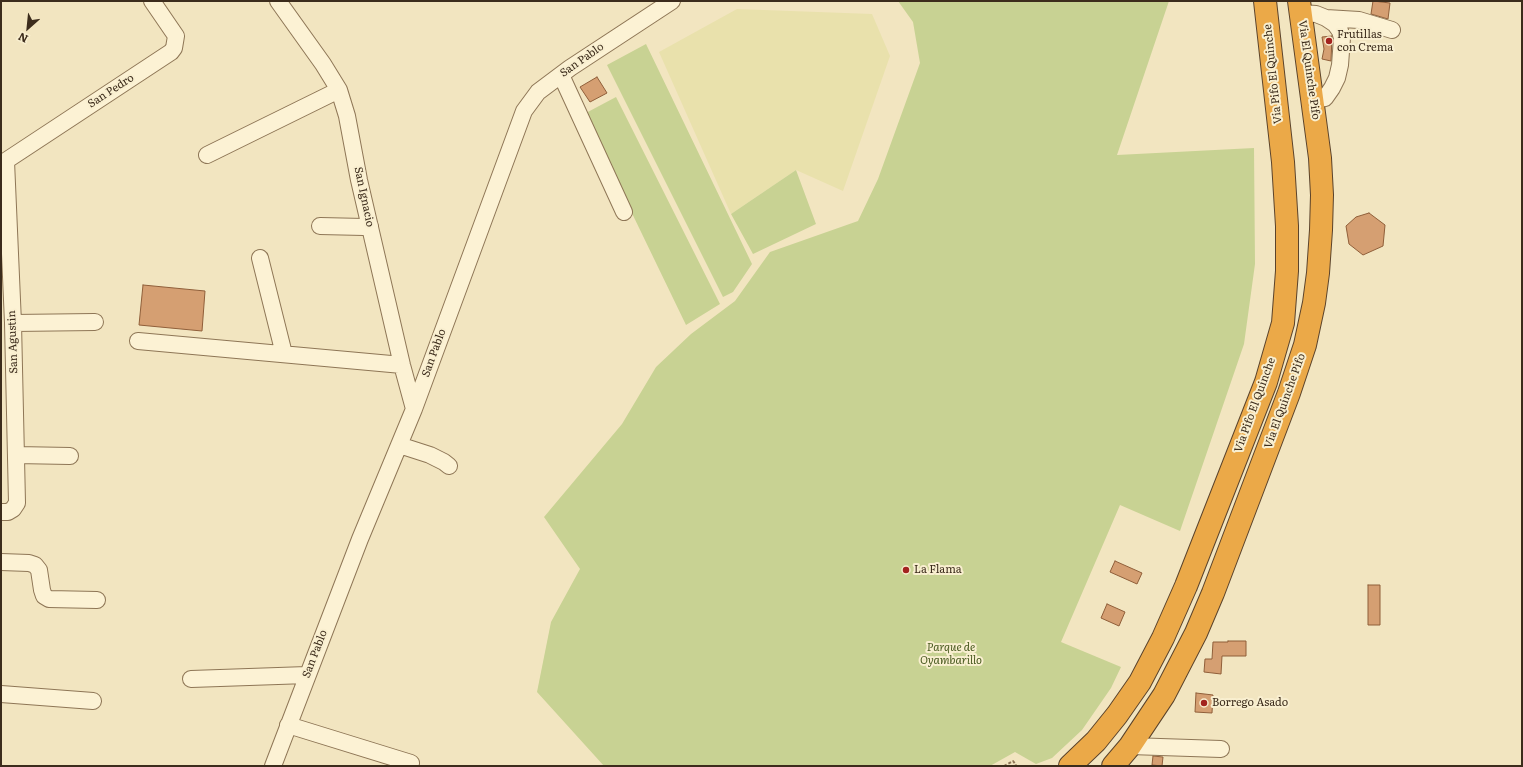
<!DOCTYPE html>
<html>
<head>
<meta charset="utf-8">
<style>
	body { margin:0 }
	#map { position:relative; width:1523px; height:767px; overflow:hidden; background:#f2e5c0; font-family:Literata,serif }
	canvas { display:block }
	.frame { position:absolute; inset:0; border:2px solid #3c2c1c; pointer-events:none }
	.north { position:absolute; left:8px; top:8px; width:40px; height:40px; -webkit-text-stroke:3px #f9efd0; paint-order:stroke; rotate:207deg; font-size:11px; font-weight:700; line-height:16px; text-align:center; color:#3c2c1c }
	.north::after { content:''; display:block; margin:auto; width:14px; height:18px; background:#3c2c1c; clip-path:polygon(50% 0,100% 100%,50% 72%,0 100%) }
</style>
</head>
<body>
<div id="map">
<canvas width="1523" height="767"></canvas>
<div class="frame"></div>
<div class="north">N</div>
</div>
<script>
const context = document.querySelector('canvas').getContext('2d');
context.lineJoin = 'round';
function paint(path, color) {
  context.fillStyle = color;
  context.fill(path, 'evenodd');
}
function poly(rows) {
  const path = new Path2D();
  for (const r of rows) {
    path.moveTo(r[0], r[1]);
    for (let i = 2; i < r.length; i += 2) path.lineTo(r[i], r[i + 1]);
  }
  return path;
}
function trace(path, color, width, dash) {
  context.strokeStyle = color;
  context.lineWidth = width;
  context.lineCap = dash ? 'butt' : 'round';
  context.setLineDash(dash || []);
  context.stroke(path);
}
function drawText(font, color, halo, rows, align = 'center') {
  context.font = font + ' Literata,serif';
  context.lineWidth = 4;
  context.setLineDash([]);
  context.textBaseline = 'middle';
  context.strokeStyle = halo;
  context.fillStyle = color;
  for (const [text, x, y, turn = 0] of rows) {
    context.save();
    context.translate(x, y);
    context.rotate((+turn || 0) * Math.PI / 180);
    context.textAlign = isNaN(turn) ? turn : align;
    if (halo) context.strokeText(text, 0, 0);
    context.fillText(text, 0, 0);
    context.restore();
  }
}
paint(poly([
	[737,9,872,14,890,56,843,191,796,170,731,214,659,52]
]), '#e9e1ac');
paint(poly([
	[898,1,1169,1,1117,155,1254,148,1255,264,1244,344,1180,531,1120,505,1061,642,1121,667,1111,688,1082,730,1052,758,1036,764,1015,752,990,766,604,766,537,692,551,622,580,569,544,517,622,424,656,367,691,334,735,301,770,252,858,221,878,179,920,63,913,22],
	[646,44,752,264,733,292,723,297,607,65],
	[616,97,720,304,686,325,584,114],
	[796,170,816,224,753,254,731,214]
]), '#c8d293');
const building = poly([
	[1373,1,1390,3,1388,19,1371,14,1373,1],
	[1332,36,1331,61,1322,59,1324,49,1322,37,1332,36],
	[597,77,607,93,590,102,580,87,597,77],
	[1369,213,1385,225,1383,246,1363,255,1349,244,1346,226,1356,217,1369,213],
	[143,285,205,291,202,331,139,325,143,285],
	[1115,561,1142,573,1137,584,1110,572,1115,561],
	[1368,585,1380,585,1380,625,1368,625,1368,585],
	[1107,604,1125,612,1119,626,1101,618,1107,604],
	[1228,641,1246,641,1246,656,1222,656,1221,674,1204,672,1205,659,1212,659,1213,642,1228,642,1228,641],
	[1196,693,1213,695,1212,713,1195,712,1196,693],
	[1153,756,1163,757,1162,766,1152,765,1153,756]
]);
paint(building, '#d59f72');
trace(building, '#8f5e39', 1);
const minor = poly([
	[278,1,323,64,339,90,347,116,359,180,402,365,414,409],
	[1301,13,1316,14,1326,18,1335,24,1340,31,1342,38,1340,65,1337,78,1332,88,1325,98,1312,100],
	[1326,18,1359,20,1392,30],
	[561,75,624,212],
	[207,155,339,90],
	[1,164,171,52,174,48,176,36,152,1],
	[320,226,364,227,370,226],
	[260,258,284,354],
	[13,323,95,322],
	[138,341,402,365],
	[399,445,430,455,444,462,449,466],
	[16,455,70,456],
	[1,512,8,512,13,509,17,503,13,323,6,161],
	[1,562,29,563,35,565,39,570,42,590,44,596,49,599,97,600],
	[191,679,307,675],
	[1,694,93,701],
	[288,725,411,763],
	[1130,746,1221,749],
	[273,766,360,539,414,409,524,111,538,92,570,68,672,1]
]);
const highway = poly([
	[1070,766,1096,741,1117,715,1140,682,1163,638,1186,586,1266,382,1283,323,1287,271,1287,226,1283,162,1265,1],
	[1113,766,1130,746,1164,695,1196,633,1213,593,1289,393,1305,345,1314,303,1318,273,1321,230,1322,195,1320,158,1299,1]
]);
trace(minor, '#8e7656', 18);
trace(highway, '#5b432b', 24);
trace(poly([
	[1004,766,1013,761,1016,765,1015,766]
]), '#8e7656', 2, [3, 2]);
trace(minor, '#fcf2d4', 16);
trace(highway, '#eba948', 22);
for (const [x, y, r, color] of [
	[1329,41,4,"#a3231f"],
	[906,570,4,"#a3231f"],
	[1204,703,4,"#a3231f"]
]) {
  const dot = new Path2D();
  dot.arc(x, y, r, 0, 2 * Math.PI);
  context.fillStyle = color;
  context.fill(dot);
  trace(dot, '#f9efd0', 1.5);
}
drawText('11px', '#3c2c1c', '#f9efd0', [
	["Frutillas",1337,35],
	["con Crema",1337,48],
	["La Flama",914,570],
	["Borrego Asado",1212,703]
], 'left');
drawText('11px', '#3c2c1c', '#f9efd0', [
	["San Pablo",582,60,-35],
	["Via El Quinche Pifo",1309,70,82],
	["Via Pifo El Quinche",1273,74,-96],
	["San Pedro",111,91,-33],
	["San Ignacio",364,197,78],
	["San Agustin",13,342,-92],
	["San Pablo",434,353,-70],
	["Via El Quinche Pifo",1285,401,-70],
	["Via Pifo El Quinche",1255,405,-70],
	["San Pablo",315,654,-69]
]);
drawText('italic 11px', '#495a20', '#f9efd0', [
	["Parque de",951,648],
	["Oyambarillo",951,661]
]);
</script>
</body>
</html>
